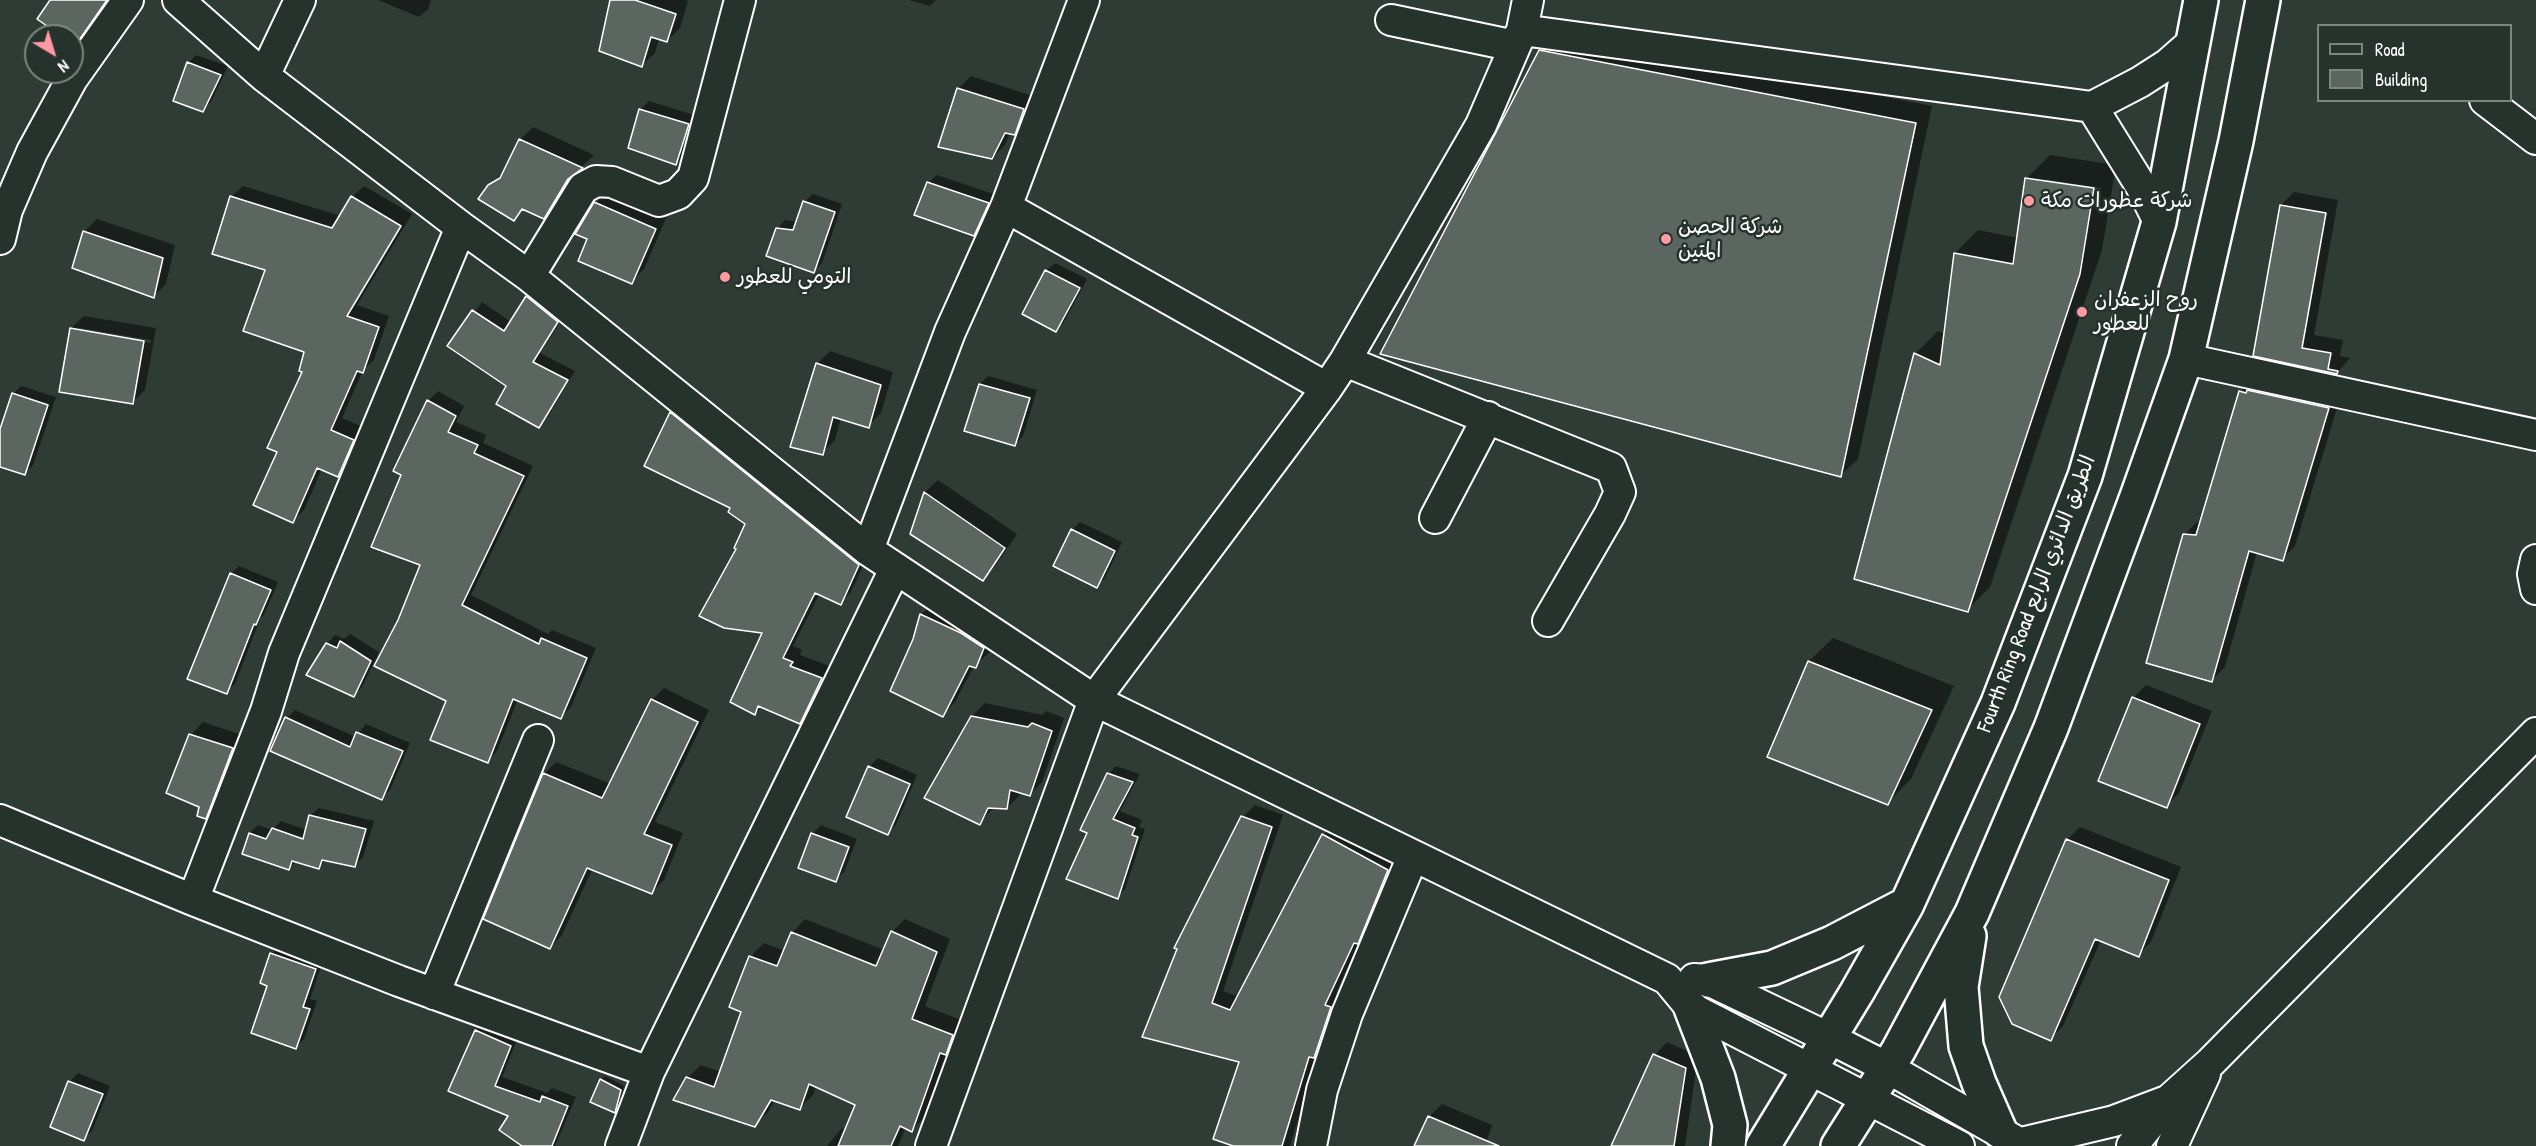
<!DOCTYPE html>
<html>
<head>
<meta charset="utf-8">
<style>
	body { margin:0 }
	#map { position:relative; width:2536px; height:1146px; overflow:hidden; background:#2f3b35; font-family:"Patrick Hand",sans-serif }
	canvas { display:block }
	.legend { position:absolute; left:2317px; top:24px; width:195px; height:78px; box-sizing:border-box; background:#26332d; border:2px solid #7d8581; margin:0; padding:8px 10px; list-style:none; font-size:18px; color:#fff }
	.legend li { display:flex; align-items:center; gap:12px; height:30px }
	.legend b { width:30px; border:2px solid #7d8581 }
	.north { position:absolute; left:24px; top:24px; width:60px; height:60px; box-sizing:border-box; background:#26332d; border:2px solid #7d8581; border-radius:50%; rotate:142deg; font-size:16px; font-weight:700; line-height:24px; text-align:center; color:#fff }
	.north::after { content:''; display:block; margin:auto; width:21px; height:27px; background:#ff9aa2; clip-path:polygon(50% 0,100% 100%,50% 72%,0 100%) }
</style>
</head>
<body>
<div id="map">
<canvas width="2536" height="1146"></canvas>
<ul class="legend">
<li><b style="height:8px;background:#26332d"></b>Road</li>
<li><b style="height:16px;background:#5b6661"></b>Building</li>
</ul>
<div class="north">N</div>
</div>
<script>
const context = document.querySelector('canvas').getContext('2d');
context.lineJoin = 'round';
function paint(path, color) {
  context.fillStyle = color;
  context.fill(path, 'evenodd');
}
function poly(rows) {
  const path = new Path2D();
  for (const r of rows) {
    path.moveTo(r[0], r[1]);
    for (let i = 2; i < r.length; i += 2) path.lineTo(r[i], r[i + 1]);
  }
  return path;
}
function trace(path, color, width, dash) {
  context.strokeStyle = color;
  context.lineWidth = width;
  context.lineCap = dash ? 'butt' : 'round';
  context.setLineDash(dash || []);
  context.stroke(path);
}
function drawText(font, color, halo, rows, align = 'center') {
  context.font = font + ' "Patrick Hand","Playpen Sans Arabic",sans-serif';
  context.lineWidth = 5;
  context.setLineDash([]);
  context.textBaseline = 'middle';
  context.strokeStyle = halo;
  context.fillStyle = color;
  for (const [text, x, y, turn = 0] of rows) {
    context.save();
    context.translate(x, y);
    context.rotate((+turn || 0) * Math.PI / 180);
    context.textAlign = isNaN(turn) ? turn : align;
    if (halo) context.strokeText(text, 0, 0);
    context.fillText(text, 0, 0);
    context.restore();
  }
}
paint(poly([
	[52,0,109,0,74,44,72,42,72,36,64,36],
	[378,0,431,0,428,9,419,17],
	[612,0,685,0,688,1,680,28,667,41,659,38,655,53,642,65],
	[909,0,936,0,930,6],
	[1558,34,1932,106,1858,459,1841,475,1541,51],
	[196,55,228,66,211,102,203,110,188,63],
	[971,76,1036,97,1027,121,1014,134,1010,133,1005,145,992,158,958,89],
	[649,101,697,116,684,155,676,163,640,110],
	[533,127,594,155,577,171,556,205,543,217,524,209,513,219,489,186,503,173,520,140],
	[2050,155,2116,165,2102,250,1990,587,1967,610,1915,354,1938,331,1945,334,1955,253,1978,230,2018,238,2027,178],
	[2044,179,2101,188,2101,191,2044,182],
	[937,175,996,195,982,226,974,235,928,183],
	[243,186,341,216,352,197,364,186,412,214,357,305,389,316,374,360,363,370,342,418,365,428,350,464,338,475,322,469,304,510,292,521,279,451,304,371,305,352,231,197],
	[608,191,667,216,644,269,632,282,589,238,596,203],
	[2294,192,2338,200,2314,335,2343,340,2340,356,2350,358,2337,373,2255,355,2281,205],
	[813,194,842,204,822,263,814,271,777,229,785,220,797,222,804,202],
	[97,219,175,245,166,284,154,296,84,232],
	[1055,263,1087,279,1064,322,1056,330,1046,271],
	[535,288,566,313,540,353,575,371,547,418,539,426,508,386,449,346,482,302,511,322,527,297],
	[84,316,156,328,145,390,132,403,71,328],
	[79,328,151,340,151,343,79,331],
	[830,351,893,372,881,413,868,426,841,418,835,440,822,453,817,364],
	[988,376,1037,390,1023,436,1015,445,980,384],
	[2253,379,2341,395,2295,546,2282,559,2257,552,2225,667,2212,680,2184,535,2197,522,2201,522,2240,392],
	[21,386,56,397,33,465,25,473,0,466,0,434,13,394],
	[438,391,464,406,456,422,486,435,483,443,533,466,471,595,548,634,552,630,596,648,571,707,561,717,518,699,497,751,487,761,399,621,422,564,403,474,428,401],
	[682,402,869,553,851,592,840,603,820,593,793,646,802,650,800,655,832,667,811,711,800,722,762,706,755,713,764,632,738,549,747,524,732,507,671,413],
	[938,480,1017,534,995,566,982,579,912,533,925,492],
	[1080,522,1122,542,1105,578,1096,586,1072,530],
	[239,566,278,582,264,615,260,619,235,684,226,692,231,574],
	[934,602,996,635,989,653,974,666,955,702,943,715,892,691,921,615],
	[350,634,379,652,362,687,354,696,327,644,335,635,344,639],
	[1833,638,1954,686,1911,779,1887,803,1769,756,1809,661],
	[2146,685,2212,711,2179,793,2166,806,2133,698],
	[664,688,709,710,655,822,683,833,664,880,652,892,593,868,562,935,550,948,544,774,556,762,611,784,652,700],
	[985,703,1042,715,1046,711,1064,718,1042,782,1029,795,1020,791,1020,795,1007,808,994,807,980,823,972,716],
	[295,710,356,737,366,724,410,743,390,790,381,798,287,718],
	[203,722,245,736,218,805,205,818,201,806,191,735],
	[878,758,917,775,896,825,887,833,848,816,870,766],
	[1116,766,1140,774,1120,811,1142,820,1139,827,1145,829,1125,889,1117,897,1089,833,1108,774],
	[1255,805,1283,815,1223,991,1239,997,1323,835,1335,823,1400,858,1369,930,1361,938,1336,993,1342,995,1326,1044,1318,1052,1290,1146,1238,1146,1241,1061,1144,1036,1243,817],
	[319,808,374,821,363,857,355,865,327,859,319,867,296,861,289,869,250,833,258,825,272,830,281,821,307,830,310,816],
	[821,825,857,839,844,872,836,880,812,834],
	[2080,827,2181,867,2151,942,2138,955,2101,940,2063,1026,2051,1039,2067,840],
	[805,919,884,950,892,932,905,919,950,939,925,1006,966,1022,959,1040,950,1049,926,1116,912,1130,906,1127,898,1146,827,1146,842,1128,846,1130,857,1105,816,1086,813,1095,799,1109,775,1100,768,1112,754,1126,687,1078,701,1065,721,1072,743,1011,731,1006,751,956,764,943,785,951,792,933],
	[280,946,323,960,310,999,317,1001,304,1039,296,1047,269,985,271,954],
	[485,1022,518,1037,502,1077,547,1093,552,1088,576,1097,555,1146,523,1146,511,1116,450,1090,476,1031],
	[1667,1042,1698,1056,1685,1146,1613,1146,1655,1055],
	[78,1073,110,1086,92,1131,83,1139,69,1082],
	[605,1076,624,1086,618,1108,615,1112,601,1080],
	[1442,1104,1492,1125,1485,1146,1416,1146,1429,1117]
]), '#0007');
const building = poly([
	[50,0,107,0,75,46,72,44,72,36,61,36,37,19,50,0],
	[610,0,635,0,676,14,667,42,651,37,642,67,599,51,610,0],
	[1539,50,1916,123,1841,477,1380,354,1539,50],
	[187,62,221,75,203,112,173,101,187,62],
	[957,88,1024,109,1015,135,1005,133,992,159,938,147,957,88],
	[639,109,689,124,676,165,628,148,639,109],
	[519,139,583,168,568,179,544,219,522,209,514,221,478,199,488,185,500,178,519,139],
	[2025,178,2094,188,2080,274,1968,612,1854,579,1914,353,1940,365,1954,253,2013,264,2025,178],
	[927,182,989,203,974,236,914,215,927,182],
	[230,196,332,228,351,196,401,226,347,316,379,327,363,373,357,371,331,430,354,440,338,477,317,468,293,523,253,505,277,452,267,448,302,372,299,371,304,352,243,331,265,270,212,254,230,196],
	[803,201,835,212,814,273,766,256,776,228,793,230,803,201],
	[594,202,656,229,632,284,578,261,587,239,575,234,594,202],
	[2280,205,2326,213,2302,348,2331,353,2328,369,2338,371,2337,374,2253,356,2280,205],
	[83,231,163,258,154,298,72,268,83,231],
	[1045,270,1080,288,1056,332,1022,314,1045,270],
	[526,296,558,322,533,362,568,380,539,428,496,404,506,386,447,346,472,310,504,331,526,296],
	[70,328,144,341,133,404,59,392,70,328],
	[816,363,881,385,869,428,833,417,823,455,790,447,816,363],
	[979,384,1030,398,1015,446,964,431,979,384],
	[2247,390,2329,408,2283,561,2249,551,2212,682,2146,663,2183,534,2196,535,2239,391,2246,393,2247,390],
	[12,393,48,405,25,475,0,467,0,429,12,393],
	[427,400,456,416,448,432,478,445,474,453,524,476,462,605,539,644,541,638,587,658,561,719,513,699,488,763,430,740,446,701,374,666,398,620,420,565,371,547,401,475,393,471,427,400],
	[670,412,859,565,841,605,815,593,783,658,793,662,790,666,822,678,800,724,758,706,755,715,730,702,762,633,724,628,699,616,736,549,734,548,745,524,728,512,730,508,644,466,670,412],
	[924,492,1005,548,983,581,910,534,924,492],
	[1071,529,1115,551,1097,588,1053,566,1071,529],
	[230,573,271,590,256,625,254,624,227,694,187,679,230,573],
	[920,614,961,633,984,648,976,668,969,666,943,717,890,691,913,639,920,614],
	[340,641,371,661,354,697,306,675,326,643,337,648,340,641],
	[1808,661,1932,710,1888,805,1767,757,1808,661],
	[2132,697,2200,724,2167,808,2098,781,2132,697],
	[651,699,698,722,644,834,672,845,652,894,587,868,550,949,483,919,543,773,602,798,651,699],
	[971,716,1028,727,1032,723,1052,731,1030,796,1010,790,1007,809,988,808,980,825,924,798,971,716],
	[285,717,350,747,356,732,403,751,382,800,270,751,285,717],
	[189,734,233,748,206,819,197,816,199,807,166,793,189,734],
	[868,766,910,784,888,835,846,817,868,766],
	[1107,773,1133,782,1113,819,1135,828,1132,835,1138,837,1118,899,1066,879,1087,833,1080,830,1107,773],
	[309,815,366,829,355,867,322,860,319,869,292,861,289,870,242,854,249,833,266,839,272,828,303,839,309,815],
	[1241,816,1272,827,1212,1003,1230,1010,1322,834,1388,870,1358,944,1354,943,1325,1005,1331,1007,1314,1058,1309,1057,1282,1146,1233,1146,1213,1139,1239,1062,1142,1037,1177,949,1174,948,1241,816],
	[811,833,849,847,836,882,798,868,811,833],
	[2066,839,2169,880,2139,957,2095,939,2051,1041,2012,1024,1999,997,2066,839],
	[891,931,937,952,912,1019,953,1035,946,1055,940,1053,912,1132,900,1126,891,1146,838,1146,855,1105,809,1084,800,1110,771,1100,755,1127,673,1100,686,1077,714,1087,741,1012,729,1007,749,956,777,966,791,932,876,966,891,931],
	[270,953,316,969,303,1007,310,1009,296,1049,251,1033,267,986,260,983,270,953],
	[475,1030,511,1046,495,1086,540,1102,542,1096,568,1106,552,1146,522,1146,499,1130,508,1116,448,1091,475,1030],
	[1653,1054,1686,1068,1674,1146,1611,1146,1653,1054],
	[600,1079,621,1090,615,1113,590,1102,600,1079],
	[68,1081,103,1094,84,1141,50,1127,68,1081],
	[1428,1116,1499,1146,1414,1146,1428,1116]
]);
paint(building, '#5b6661');
trace(building, '#fff', 1.5);
const minor = poly([
	[178,0,264,76,461,227,529,276,868,550,1094,700,1667,979,1691,1008,1959,1146],
	[1391,20,1515,46],
	[1522,30,2092,107,2140,82,2168,64,2193,42],
	[264,76,300,0],
	[2485,100,2536,139],
	[2092,107,2141,186,2159,222],
	[1006,207,1327,388],
	[0,239,7,210,32,152,72,79,128,0],
	[529,276,583,188,596,181,612,182,659,201,678,194,693,178,740,0],
	[2186,359,2536,435],
	[1345,361,1611,468,1620,492,1610,514,1548,621],
	[1435,518,1488,417],
	[868,550,950,332,1006,207,1084,0],
	[2536,560,2533,574,2536,589],
	[0,820,193,900,399,981,649,1072,895,569],
	[193,900,266,711,284,653,461,227],
	[1694,979,1708,980,1829,1038,1888,1068,2024,1146],
	[434,994,538,740],
	[2021,1143,2114,1121,2167,1101],
	[621,1146,649,1072],
	[931,1146,1094,700,1327,388,1345,361,1481,125,1522,30,1528,0],
	[1311,1146,1322,1090,1347,1014,1413,856],
	[2132,1146,2169,1100,2210,1063,2536,733],
	[2172,1146,2205,1074]
]);
const major = poly([
	[1969,936,1961,987,1966,1046,1979,1083,2000,1131],
	[1708,980,1772,968,1832,943,1907,904],
	[1691,1008,1718,1078,1730,1125,1728,1146],
	[1763,1146,1857,992,1907,904,1998,703,2085,476,2159,222,2201,0],
	[1838,1146,1898,1051,1972,913,2051,728,2138,494,2186,359,2236,141,2263,0]
]);
trace(minor, '#fff', 34);
trace(major, '#fff', 38);
trace(minor, '#26332d', 30);
trace(major, '#26332d', 33);
for (const [x, y, r, color] of [
	[2029,201,6,"#ff9aa2"],
	[1666,239,6,"#ff9aa2"],
	[725,277,6,"#ff9aa2"],
	[2082,312,6,"#ff9aa2"]
]) {
  const dot = new Path2D();
  dot.arc(x, y, r, 0, 2 * Math.PI);
  context.fillStyle = color;
  context.fill(dot);
  trace(dot, '#26332d', 2);
}
drawText('21px', '#fff', '#26332d', [
	["شركة عطورات مكة",2041,201],
	["شركة الحصن",1678,227],
	["المتين",1678,251],
	["التومي للعطور",737,277],
	["روح الزعفران",2094,300],
	["للعطور",2094,324]
], 'left');
drawText('21px', '#fff', '#26332d', [
	["Fourth Ring Road الطريق الدائري الرابع",2037,594,-69]
]);
</script>
</body>
</html>
